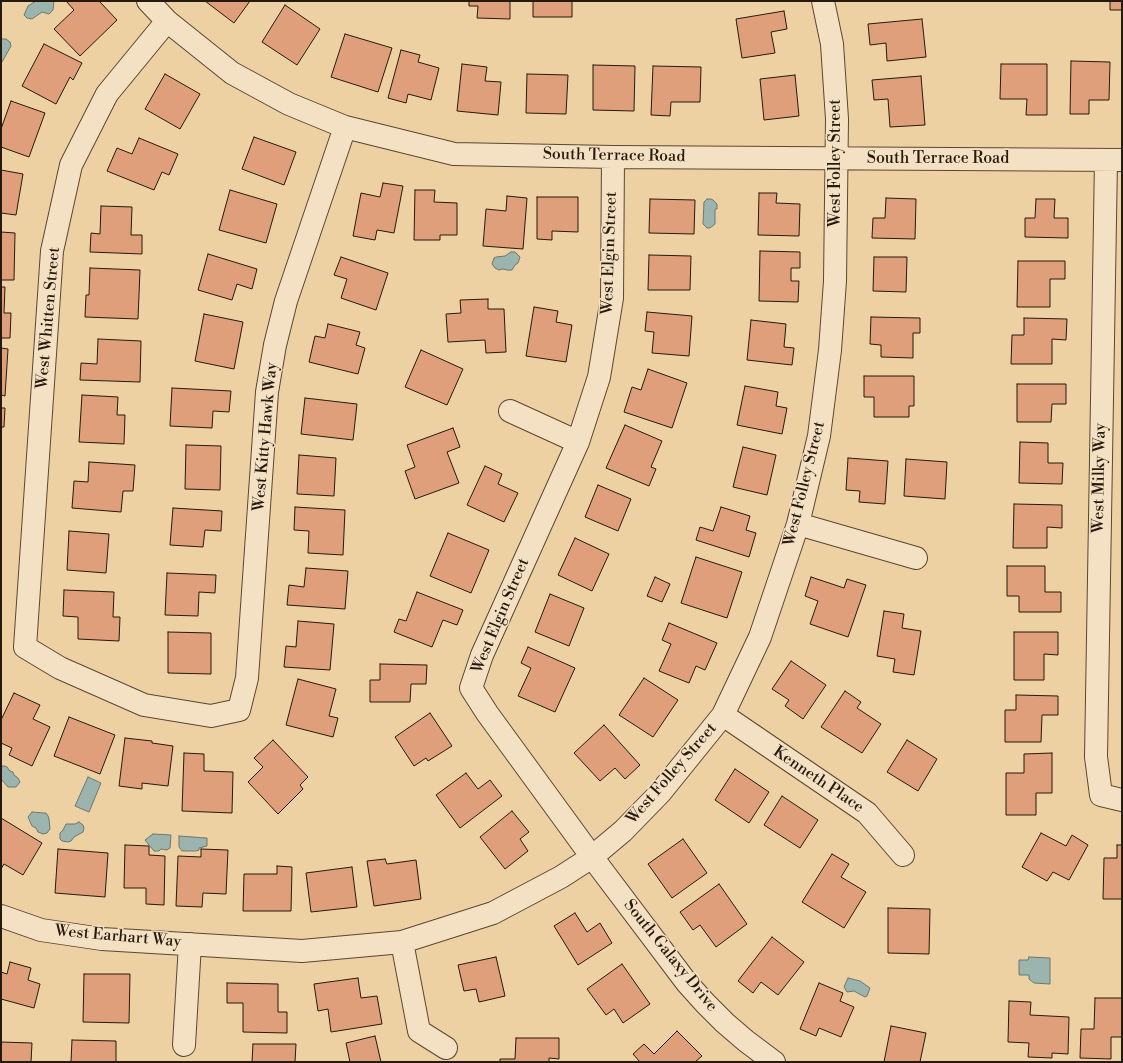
<!DOCTYPE html>
<html>
<head>
<meta charset="utf-8">
<style>
	body { margin:0 }
	#map { position:relative; width:1123px; height:1063px; overflow:hidden; background:#eed1a2; font-family:"Libre Bodoni",serif }
	canvas { display:block }
	.frame { position:absolute; inset:0; border:2px solid #26190d; pointer-events:none }
</style>
</head>
<body>
<div id="map">
<canvas width="1123" height="1063"></canvas>
<div class="frame"></div>
</div>
<script>
const context = document.querySelector('canvas').getContext('2d');
context.lineJoin = 'round';
function paint(path, color) {
  context.fillStyle = color;
  context.fill(path, 'evenodd');
}
function poly(rows) {
  const path = new Path2D();
  for (const r of rows) {
    path.moveTo(r[0], r[1]);
    for (let i = 2; i < r.length; i += 2) path.lineTo(r[i], r[i + 1]);
  }
  return path;
}
function trace(path, color, width, dash) {
  context.strokeStyle = color;
  context.lineWidth = width;
  context.lineCap = dash ? 'butt' : 'round';
  context.setLineDash(dash || []);
  context.stroke(path);
}
function drawText(font, color, halo, rows, align = 'center') {
  context.font = font + ' "Libre Bodoni",serif';
  context.lineWidth = 3;
  context.setLineDash([]);
  context.textBaseline = 'middle';
  context.strokeStyle = halo;
  context.fillStyle = color;
  for (const [text, x, y, turn = 0] of rows) {
    context.save();
    context.translate(x, y);
    context.rotate((+turn || 0) * Math.PI / 180);
    context.textAlign = isNaN(turn) ? turn : align;
    if (halo) context.strokeText(text, 0, 0);
    context.fillText(text, 0, 0);
    context.restore();
  }
}
const water = poly([
	[36,1,54,1,53,10,49,14,42,12,32,19,27,18,24,15,28,6,36,1],
	[1,39,6,39,10,42,11,46,2,62,1,62,1,39],
	[707,199,711,199,713,200,717,204,717,209,715,209,715,224,710,228,707,228,703,224,704,202,707,199],
	[511,252,515,252,520,257,518,263,515,265,512,270,507,270,503,269,499,270,495,268,492,264,494,258,496,257,505,256,511,252],
	[1,766,5,766,7,767,10,771,13,772,14,775,18,778,20,782,16,787,8,787,1,779,1,766],
	[88,777,101,783,89,812,75,806,88,777],
	[32,812,44,813,46,813,48,816,49,819,50,829,47,833,43,834,38,832,36,828,32,826,28,817,32,812],
	[79,822,83,825,84,828,83,832,74,837,71,841,68,842,62,841,60,839,60,833,63,830,66,824,75,824,79,822],
	[153,834,171,835,170,848,167,850,161,849,159,851,154,851,145,840,153,834],
	[179,836,206,838,207,838,207,846,199,848,199,850,196,851,182,851,179,847,179,836],
	[1029,957,1050,958,1050,984,1034,983,1029,979,1029,975,1019,975,1019,960,1028,960,1029,957],
	[848,978,860,981,870,988,867,996,865,997,854,991,847,992,844,987,848,978]
]);
paint(water, '#9bb5ae');
trace(water, '#6c776e', 1);
const building = poly([
	[66,1,99,1,117,20,80,56,54,29,74,10,66,1],
	[205,1,250,1,234,23,205,1],
	[469,1,510,1,510,19,477,18,478,6,469,6,469,1],
	[533,1,572,1,572,17,533,17,533,1],
	[1110,1,1122,1,1122,10,1110,10,1110,1],
	[285,5,320,29,297,65,262,42,285,5],
	[784,11,787,29,771,32,775,53,742,58,736,19,784,11],
	[922,19,926,57,887,61,886,43,870,45,868,24,922,19],
	[345,34,392,48,378,92,331,77,345,34],
	[44,44,82,63,73,80,70,77,56,104,22,86,44,44],
	[401,50,420,55,418,62,439,68,431,100,408,94,406,103,388,98,401,50],
	[1071,61,1110,62,1109,100,1089,100,1089,114,1070,114,1071,61],
	[462,64,487,67,485,81,501,82,498,115,457,111,462,64],
	[1001,64,1047,64,1047,115,1026,115,1027,99,1000,99,1001,64],
	[593,65,635,66,634,111,593,110,593,65],
	[653,66,701,67,700,102,671,102,670,116,651,115,653,66],
	[165,74,200,94,180,129,145,109,165,74],
	[527,74,568,75,566,114,526,113,527,74],
	[795,75,799,116,764,120,760,79,795,75],
	[921,76,925,125,890,127,888,99,874,100,872,80,921,76],
	[11,101,45,113,29,157,1,147,1,129,11,101],
	[254,137,296,152,284,185,242,169,254,137],
	[139,138,178,154,169,175,162,172,154,190,107,171,117,148,132,154,139,138],
	[1,170,23,174,16,215,1,213,1,170],
	[383,183,403,186,394,233,377,230,375,240,353,236,361,193,380,197,383,183],
	[230,190,277,204,266,243,219,230,230,190],
	[415,190,435,190,434,202,457,203,457,235,440,235,440,240,414,240,415,190],
	[759,193,777,193,776,203,800,204,799,236,758,235,759,193],
	[507,196,527,198,523,249,483,246,486,209,506,211,507,196],
	[537,197,578,197,578,232,552,231,552,240,537,239,537,197],
	[886,198,916,199,915,239,872,238,873,218,885,218,886,198],
	[650,199,695,200,694,234,649,233,650,199],
	[1036,199,1055,199,1054,218,1068,218,1068,238,1025,237,1025,218,1035,218,1036,199],
	[101,206,132,207,131,235,142,235,142,254,90,252,91,233,100,234,101,206],
	[1,232,15,233,14,280,1,280,1,232],
	[760,251,800,252,800,268,791,268,791,281,799,281,798,302,759,301,760,251],
	[208,254,257,269,252,289,237,284,232,300,198,290,208,254],
	[649,255,691,256,690,290,648,290,649,255],
	[341,257,388,273,376,310,341,298,347,279,334,275,341,257],
	[874,257,907,257,906,292,873,291,874,257],
	[1018,261,1065,261,1065,279,1050,279,1050,307,1017,307,1018,261],
	[90,268,140,270,138,319,85,317,86,295,89,295,90,268],
	[1,287,5,287,4,313,11,313,10,338,1,338,1,287],
	[488,299,488,309,504,309,506,352,486,353,485,340,448,342,446,314,461,313,460,300,488,299],
	[534,307,558,311,556,322,572,325,566,362,526,356,534,307],
	[647,312,692,316,689,356,652,353,654,332,645,331,647,312],
	[204,314,243,322,234,369,195,361,204,314],
	[871,317,920,318,920,333,913,333,913,358,881,357,881,345,870,344,871,317],
	[1024,318,1067,319,1066,340,1052,339,1052,364,1011,364,1012,335,1024,335,1024,318],
	[751,320,786,324,784,347,794,348,792,365,747,360,751,320],
	[328,324,360,332,356,345,365,348,358,374,309,362,315,336,325,338,328,324],
	[98,339,141,341,140,382,80,380,81,363,97,364,98,339],
	[1,348,8,349,5,396,1,395,1,348],
	[421,350,463,369,447,405,405,387,421,350],
	[648,369,687,383,672,428,624,412,632,387,641,390,648,369],
	[864,376,914,376,914,406,909,406,909,417,874,417,874,397,864,397,864,376],
	[1017,384,1066,384,1066,404,1052,404,1051,422,1017,422,1017,384],
	[745,386,778,392,776,406,787,408,782,434,737,425,745,386],
	[172,388,231,391,229,412,213,411,212,428,170,426,172,388],
	[82,395,118,397,117,415,125,415,124,444,79,442,82,395],
	[305,398,357,404,353,440,301,434,305,398],
	[1,408,5,408,4,427,1,427,1,408],
	[625,425,662,441,651,467,656,469,649,486,606,468,625,425],
	[453,428,460,447,447,452,459,483,415,499,405,471,415,467,407,445,453,428],
	[1020,442,1048,443,1048,463,1063,463,1062,484,1019,483,1020,442],
	[186,445,221,446,220,490,185,489,186,445],
	[743,447,776,455,767,495,733,487,743,447],
	[299,455,336,458,334,496,297,494,299,455],
	[848,458,888,461,885,504,859,502,860,491,846,490,848,458],
	[906,459,947,462,945,499,904,496,906,459],
	[89,462,135,465,133,491,123,491,121,512,72,508,74,481,88,482,89,462],
	[485,466,502,474,498,484,518,493,504,522,467,505,485,466],
	[598,485,631,499,618,531,585,517,598,485],
	[1014,504,1062,505,1062,528,1047,527,1047,548,1013,548,1014,504],
	[295,507,345,510,343,555,308,553,309,531,294,530,295,507],
	[721,507,750,516,746,530,756,533,749,557,696,540,700,527,713,531,721,507],
	[173,508,222,511,221,531,205,530,203,547,170,545,173,508],
	[69,531,109,534,106,573,67,570,69,531],
	[448,533,489,550,471,593,430,576,448,533],
	[575,538,609,554,592,591,558,575,575,538],
	[696,557,742,572,727,618,681,603,696,557],
	[1007,566,1045,566,1045,592,1061,592,1061,612,1019,612,1019,596,1007,596,1007,566],
	[306,568,348,571,345,609,287,605,289,585,304,587,306,568],
	[167,573,216,575,215,593,199,592,198,616,165,615,167,573],
	[655,577,670,584,662,602,647,596,655,577],
	[811,577,844,588,847,579,866,585,848,637,810,624,818,601,805,596,811,577],
	[64,590,114,592,113,617,120,617,119,641,78,639,78,617,63,616,64,590],
	[417,592,463,610,457,625,443,620,432,647,394,632,399,619,406,621,417,592],
	[550,594,584,608,569,646,535,632,550,594],
	[884,611,904,614,902,628,921,631,914,675,893,672,895,659,877,656,884,611],
	[298,621,334,624,330,670,284,667,286,646,296,647,298,621],
	[669,623,717,643,705,670,696,666,689,683,659,671,671,644,662,640,669,623],
	[168,632,211,633,211,674,168,673,168,632],
	[1014,632,1058,632,1058,655,1044,654,1044,680,1014,680,1014,632],
	[528,647,575,668,555,712,518,696,531,668,521,663,528,647],
	[791,661,826,685,803,719,785,706,789,700,772,689,791,661],
	[380,664,427,665,426,684,411,684,410,702,370,702,370,680,380,680,380,664],
	[644,678,678,700,653,737,619,715,644,678],
	[298,679,336,689,329,716,338,718,333,737,286,725,298,679],
	[845,691,861,702,857,708,881,724,862,753,821,727,845,691],
	[14,693,40,705,33,719,50,727,32,766,9,755,12,748,1,743,1,720,14,693],
	[1016,695,1058,696,1058,715,1042,715,1041,742,1005,742,1005,710,1016,710,1016,695],
	[430,713,452,746,428,761,426,758,414,766,395,737,430,713],
	[69,717,115,735,100,774,54,756,69,717],
	[604,725,640,765,625,779,615,768,600,781,574,753,604,725],
	[125,738,152,741,152,743,173,746,168,786,142,783,142,789,119,786,125,738],
	[273,740,308,777,300,785,303,789,278,814,248,782,263,767,254,758,273,740],
	[907,740,937,759,918,791,887,772,907,740],
	[184,753,204,754,204,771,233,772,232,813,182,811,184,753],
	[1052,753,1052,793,1036,793,1036,815,1006,815,1006,773,1024,773,1024,754,1052,753],
	[735,769,769,792,749,823,715,800,735,769],
	[466,773,478,789,490,780,502,796,460,828,436,795,466,773],
	[782,796,818,820,800,848,764,825,782,796],
	[512,811,529,832,520,839,528,851,505,869,480,837,512,811],
	[1,818,42,843,23,875,4,864,1,869,1,818],
	[1041,833,1066,846,1072,835,1088,845,1069,880,1053,872,1047,881,1022,867,1041,833],
	[683,839,707,873,672,898,648,864,683,839],
	[125,845,149,846,149,855,165,856,164,905,146,904,146,888,124,888,125,845],
	[1117,845,1122,845,1122,899,1103,899,1104,858,1117,858,1117,845],
	[58,849,108,853,105,897,55,893,58,849],
	[201,849,228,850,226,894,203,893,202,907,176,906,178,856,201,857,201,849],
	[832,854,849,864,841,877,866,892,844,928,802,902,832,854],
	[385,859,387,864,416,860,421,899,374,906,367,861,385,859],
	[277,866,292,867,291,911,243,911,244,874,277,874,277,866],
	[352,867,357,907,311,912,306,873,352,867],
	[719,884,747,924,716,947,700,925,693,930,680,912,719,884],
	[888,908,930,909,929,954,888,953,888,908],
	[575,913,587,932,600,923,612,943,578,965,554,926,575,913],
	[772,937,804,962,778,995,761,982,753,993,738,981,772,937],
	[496,957,505,996,479,1002,476,989,464,991,458,965,496,957],
	[10,962,31,968,28,980,40,984,34,1008,1,999,1,972,7,974,10,962],
	[622,964,650,1004,623,1023,614,1009,606,1015,587,989,622,964],
	[84,974,130,974,129,1023,83,1022,84,974],
	[358,978,361,998,377,996,382,1024,331,1032,328,1009,318,1011,314,984,358,978],
	[227,983,278,984,278,1012,287,1012,287,1033,243,1032,243,1003,227,1003,227,983],
	[819,983,843,993,840,1001,854,1007,841,1037,819,1028,816,1036,800,1029,819,983],
	[1095,998,1122,998,1122,1037,1111,1037,1111,1059,1080,1058,1081,1029,1094,1029,1095,998],
	[1009,1001,1031,1002,1030,1015,1069,1017,1068,1054,1052,1053,1052,1058,1028,1057,1029,1043,1008,1042,1009,1001],
	[891,1026,926,1033,920,1062,884,1062,891,1026],
	[677,1031,702,1056,695,1062,640,1062,633,1054,644,1044,654,1054,677,1031],
	[375,1036,381,1062,350,1062,346,1043,375,1036],
	[516,1038,559,1038,559,1059,549,1058,549,1062,500,1062,500,1059,515,1059,516,1038],
	[72,1040,116,1041,116,1062,71,1062,72,1040],
	[1,1042,32,1043,31,1062,1,1062,1,1042],
	[253,1044,296,1044,295,1062,252,1062,253,1044]
]);
paint(building, '#df9f7a');
trace(building, '#26190d', 1);
const minor = poly([
	[148,1,167,21,232,73,289,104,345,127,454,154,613,157,1122,160],
	[167,21,107,94,71,165,52,251,25,647,60,668,144,705,211,716,239,710,247,678,267,392,275,345,286,301,345,127],
	[613,157,612,298,599,377,578,442,482,655,471,688,487,713,592,857,687,983,705,1003,725,1023,746,1041,774,1062],
	[1106,160,1096,757,1101,795,1122,800],
	[510,411,578,442],
	[798,524,916,558],
	[723,715,867,813,903,855],
	[1,916,41,930,102,939,302,951,402,942,493,913,561,877,592,857,623,831,660,793,723,715,760,637,798,524,819,436,830,350,835,281,837,119,832,44,823,1],
	[402,942,419,1031,446,1048],
	[184,1045,190,944]
]);
trace(minor, '#584732', 24);
trace(minor, '#f4e1c3', 22);
drawText('16px', '#26190d', '#f4e1c3', [
	["South Terrace Road",614,156,1],
	["South Terrace Road",938,159],
	["West Folley Street",836,163,-90],
	["West Elgin Street",610,253,-88],
	["West Whitten Street",49,318,-85],
	["West Kitty Hawk Way",266,437,-85],
	["West Milky Way",1100,478,-89],
	["West Folley Street",805,484,-76],
	["West Elgin Street",501,616,-67],
	["West Folley Street",672,774,-49],
	["Kenneth Place",818,780,34],
	["West Earhart Way",118,937,5],
	["South Galaxy Drive",670,956,51]
]);
</script>
</body>
</html>
